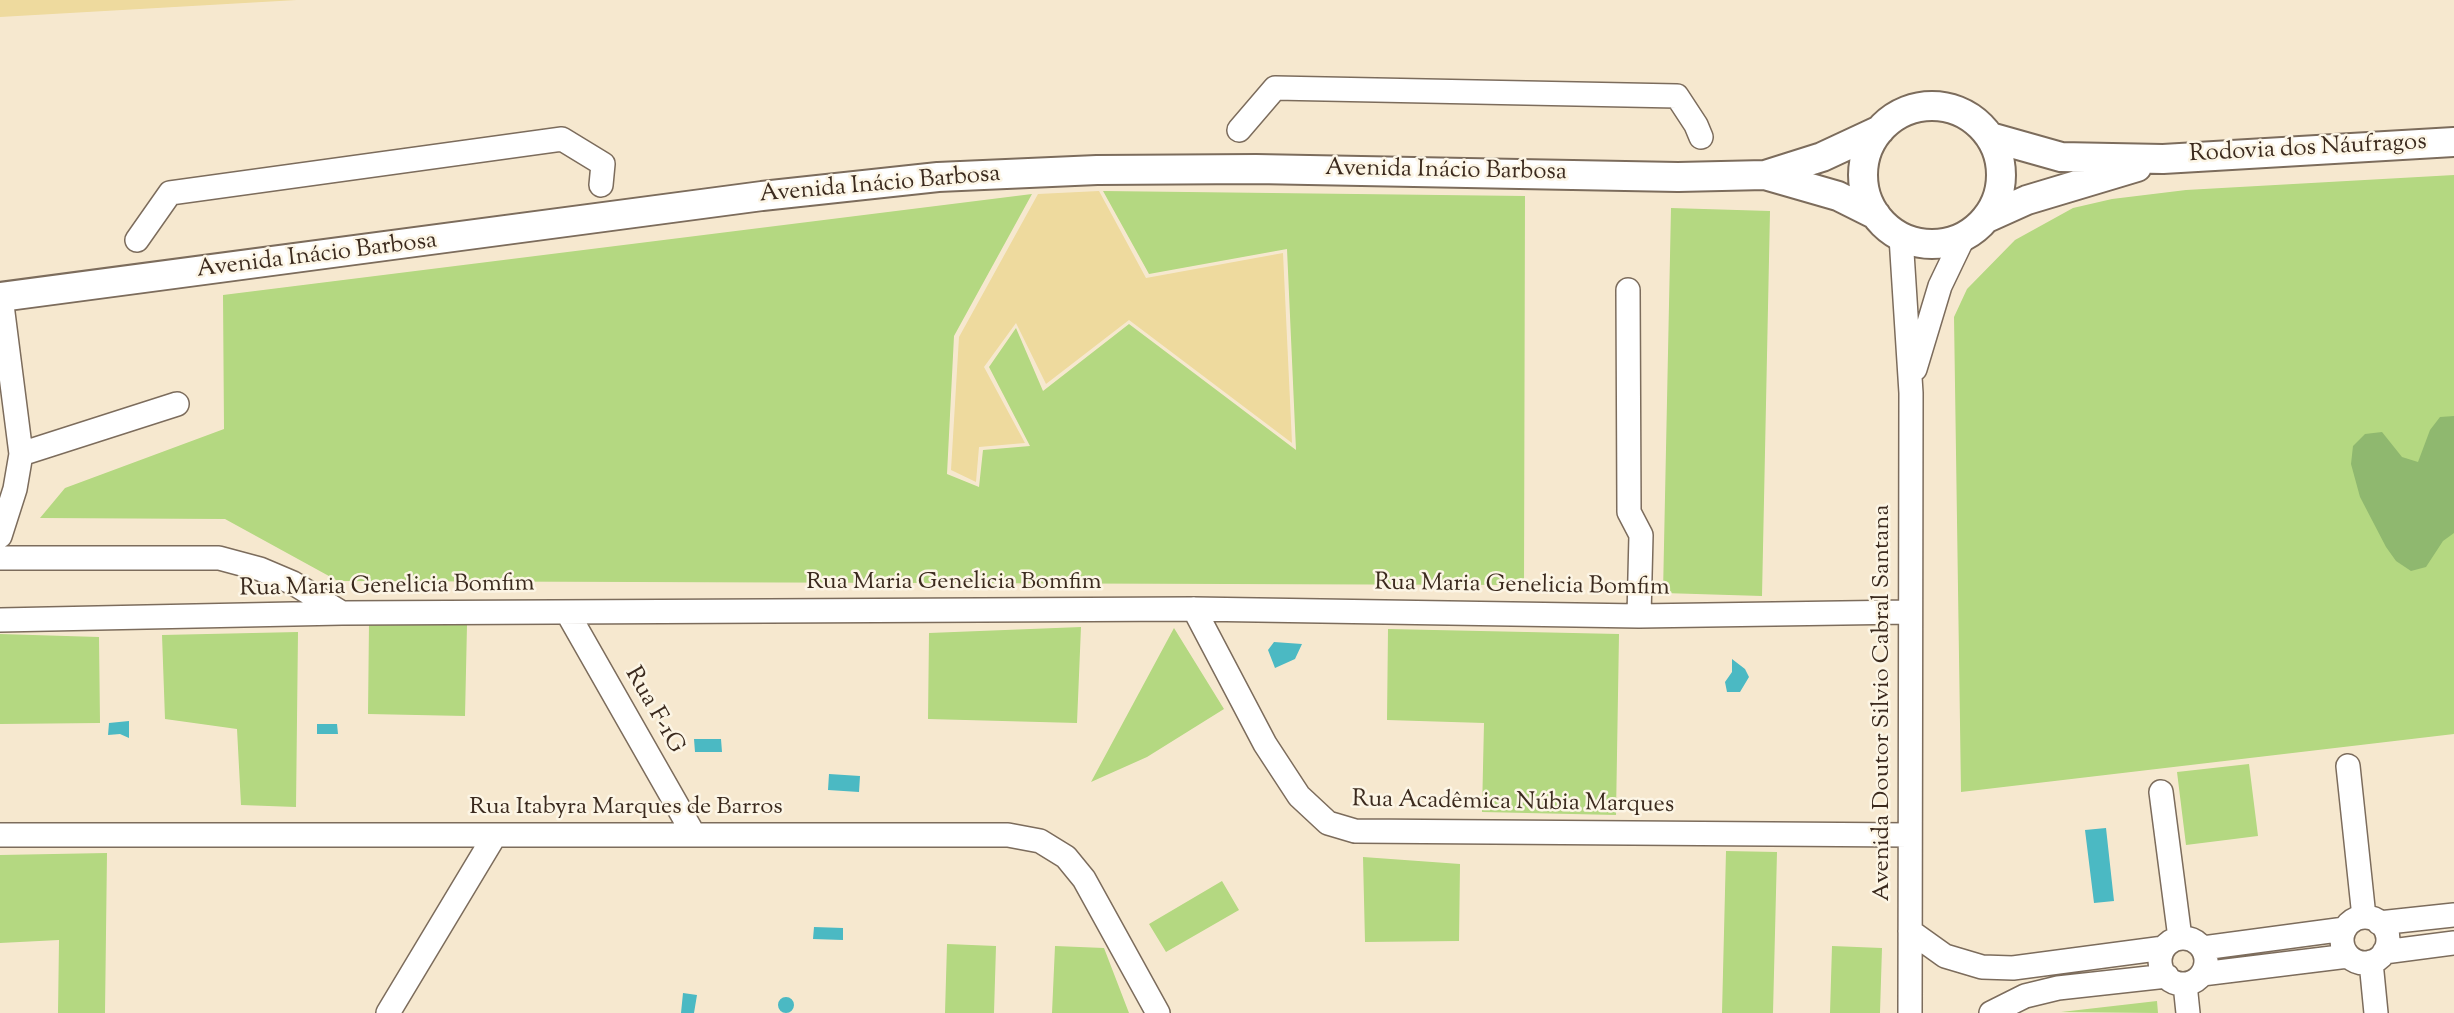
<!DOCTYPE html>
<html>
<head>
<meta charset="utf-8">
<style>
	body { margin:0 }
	canvas { display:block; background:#f6e8cf }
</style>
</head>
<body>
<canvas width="2454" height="1013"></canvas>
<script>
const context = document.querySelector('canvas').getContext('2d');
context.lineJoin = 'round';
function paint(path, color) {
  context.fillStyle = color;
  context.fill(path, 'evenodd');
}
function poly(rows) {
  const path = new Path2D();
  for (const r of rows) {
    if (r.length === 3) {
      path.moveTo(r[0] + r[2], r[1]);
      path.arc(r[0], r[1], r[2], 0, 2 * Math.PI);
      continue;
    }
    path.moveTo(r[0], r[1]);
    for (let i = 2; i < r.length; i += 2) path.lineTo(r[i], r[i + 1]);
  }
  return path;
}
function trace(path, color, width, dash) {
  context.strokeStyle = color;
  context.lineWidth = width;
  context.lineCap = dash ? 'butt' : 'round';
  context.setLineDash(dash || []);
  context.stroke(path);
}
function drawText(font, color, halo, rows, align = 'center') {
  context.font = font + ' "Sorts Mill Goudy",serif';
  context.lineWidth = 5;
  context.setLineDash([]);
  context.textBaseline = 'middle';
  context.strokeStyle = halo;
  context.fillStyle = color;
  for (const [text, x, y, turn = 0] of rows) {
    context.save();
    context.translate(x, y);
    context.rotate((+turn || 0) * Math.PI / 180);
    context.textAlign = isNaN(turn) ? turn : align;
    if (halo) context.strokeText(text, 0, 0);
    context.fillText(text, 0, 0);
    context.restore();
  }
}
paint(poly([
	[2454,175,2454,734,1961,792,1954,317,1967,289,2015,240,2073,208,2112,199,2186,190],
	[1103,191,1525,196,1524,585,338,581,225,519,40,518,65,488,224,429,223,295,1032,194,954,336,947,474,979,487,983,450,1030,446,989,367,1016,328,1043,391,1129,324,1296,450,1287,249,1149,274],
	[1671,208,1770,211,1762,596,1663,593],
	[369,623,467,625,465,716,368,714],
	[1081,627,1077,723,928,719,929,633],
	[1174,628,1224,709,1147,757,1091,782],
	[1388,629,1619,634,1616,815,1482,812,1484,723,1387,720],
	[298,632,296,807,241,805,237,729,165,719,162,635],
	[0,634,99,637,100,723,0,724],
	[2249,764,2258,836,2186,845,2177,772],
	[1726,851,1777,852,1773,1013,1722,1013],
	[107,853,105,1013,58,1013,59,940,0,943,0,855],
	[1363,857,1460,864,1459,941,1365,942],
	[1222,881,1239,910,1166,952,1149,924],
	[947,944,996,946,994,1013,945,1013],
	[1055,946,1104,948,1129,1013,1052,1013],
	[1832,946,1882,948,1880,1013,1830,1013],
	[2157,1001,2158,1013,2061,1012]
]), '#b4d881');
paint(poly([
	[2454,416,2454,533,2443,541,2426,567,2411,571,2396,561,2386,547,2360,497,2351,464,2353,446,2365,434,2382,432,2402,457,2418,462,2430,430,2440,417]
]), '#8fb86f');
paint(poly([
	[0,0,297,0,0,17],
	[1099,191,1146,278,1283,253,1292,443,1129,320,1046,384,1016,323,984,367,1025,443,979,447,976,482,951,470,959,337,1038,194]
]), '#eeda9e');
paint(poly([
	[1274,642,1302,644,1295,659,1275,668,1268,650],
	[1732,659,1745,669,1749,677,1740,692,1727,692,1725,682,1732,672],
	[129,721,129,738,120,734,108,735,109,723],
	[317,724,337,724,338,734,317,734],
	[694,739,721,739,722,752,695,752],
	[829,774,860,776,859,792,828,790],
	[2106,828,2114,901,2094,903,2085,830],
	[814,927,843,928,843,940,813,939],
	[683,993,697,995,694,1013,681,1013],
	[786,1005,8]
]), '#4bb9c3');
const minor = poly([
	[1239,130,1275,88,1677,96,1696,125,1701,137],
	[1901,237,1911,393,1910,1013],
	[137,240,170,193,562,139,603,164,601,185],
	[1628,290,1629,512,1641,535,1639,616],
	[1915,369,1940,286,1963,238],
	[21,454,177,404],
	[0,536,15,489,21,454,1,297],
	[0,558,219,558,260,569,293,583,342,613],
	[1194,609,1265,744,1299,796,1328,823,1355,831,1909,835],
	[567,612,694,835],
	[0,620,342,613,1194,609,1639,616,1909,612],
	[2348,766,2364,917],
	[2161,792,2180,938],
	[0,835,1008,835,1040,841,1066,857,1084,879,1158,1013],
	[2365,940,23],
	[2379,923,2454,915],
	[1910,931,1945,956,1982,967,2013,968,2164,948],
	[2183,961,23],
	[2203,948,2345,929],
	[2384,952,2454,943],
	[2371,962,2376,1013],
	[2202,974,2348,956],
	[2185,984,2188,1013],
	[388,1013,495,835],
	[1991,1013,2025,996,2058,988,2167,976]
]);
const major = poly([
	[1932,175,69],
	[1990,137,2061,157,2163,159,2454,142],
	[1765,175,1822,157,1880,130],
	[1987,218,2027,200,2137,167],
	[0,297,762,196,938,177,1097,170,1256,169,1678,177,1765,175,1838,196,1876,215]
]);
trace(minor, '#7c6c5c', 26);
trace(major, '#7c6c5c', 32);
trace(minor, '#fff', 23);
trace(major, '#fff', 28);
drawText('24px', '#3b2a1e', '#fcf5e5', [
	["Rodovia dos Náufragos",2308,150,-3],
	["Avenida Inácio Barbosa",1446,172,1],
	["Avenida Inácio Barbosa",880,186,-5],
	["Avenida Inácio Barbosa",317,257,-7],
	["Rua Maria Genelicia Bomfim",954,584],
	["Rua Maria Genelicia Bomfim",1522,587,1],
	["Rua Maria Genelicia Bomfim",387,588,-1],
	["Avenida Doutor Silvio Cabral Santana",1884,703,-90],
	["Rua F-1G",653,711,60],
	["Rua Acadêmica Núbia Marques",1513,804,1],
	["Rua Itabyra Marques de Barros",626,809]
]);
</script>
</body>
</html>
